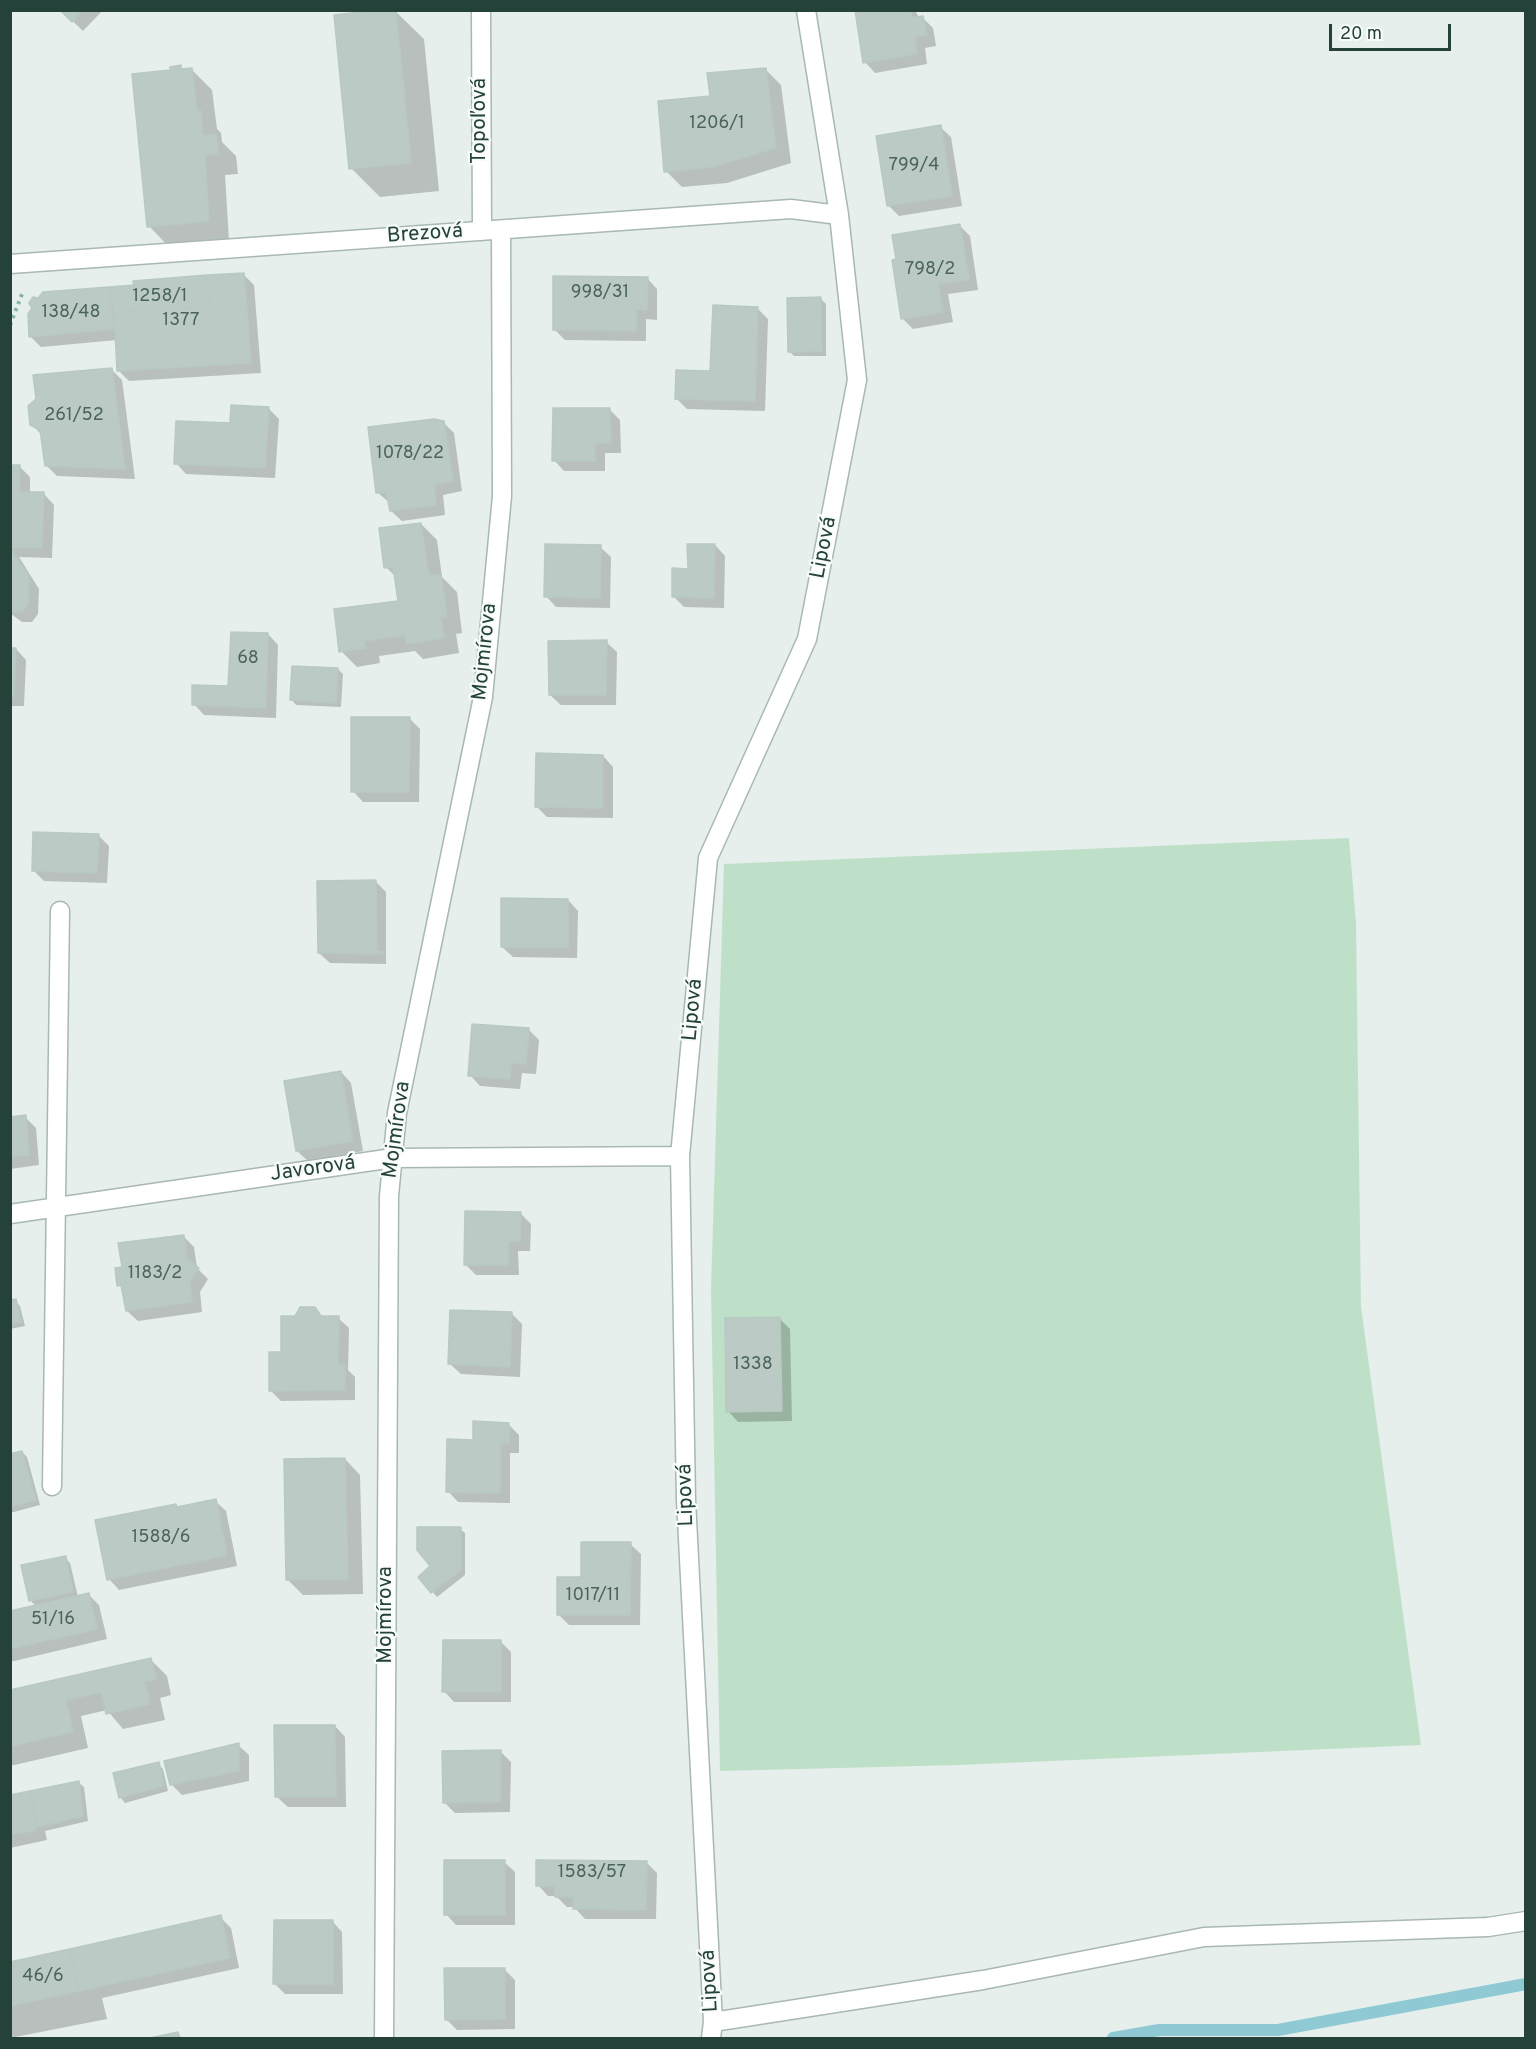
<!DOCTYPE html>
<html>
<head>
<meta charset="utf-8">
<style>
	body { margin:0 }
	#map { position:relative; width:1536px; height:2049px; overflow:hidden; background:#e6efeb; font-family:Overpass,sans-serif }
	canvas { display:block }
	.frame { position:absolute; inset:0; border:12px solid #24423a; pointer-events:none }
	.scale { position:absolute; left:1329px; top:24px; width:122px; height:27px; box-sizing:border-box; border:3px solid #24423a; border-top:0; padding-left:8px; font-size:18px; line-height:21px; white-space:nowrap; color:#24423a; -webkit-text-stroke:4px #f7fbf9; paint-order:stroke }
</style>
</head>
<body>
<div id="map">
<canvas width="1536" height="2049"></canvas>
<div class="frame"></div>
<div class="scale">20 m</div>
</div>
<script>
const context = document.querySelector('canvas').getContext('2d');
context.lineJoin = 'round';
function paint(path, color) {
  context.fillStyle = color;
  context.fill(path, 'evenodd');
}
function poly(rows) {
  const path = new Path2D();
  for (const r of rows) {
    path.moveTo(r[0], r[1]);
    for (let i = 2; i < r.length; i += 2) path.lineTo(r[i], r[i + 1]);
  }
  return path;
}
function trace(path, color, width, dash) {
  context.strokeStyle = color;
  context.lineWidth = width;
  context.lineCap = dash ? 'butt' : 'round';
  context.setLineDash(dash || []);
  context.stroke(path);
}
function drawText(font, color, halo, rows, align = 'center') {
  context.font = font + ' Overpass,sans-serif';
  context.lineWidth = 4.5;
  context.setLineDash([]);
  context.textBaseline = 'middle';
  context.strokeStyle = halo;
  context.fillStyle = color;
  for (const [text, x, y, turn = 0] of rows) {
    context.save();
    context.translate(x, y);
    context.rotate((+turn || 0) * Math.PI / 180);
    context.textAlign = isNaN(turn) ? turn : align;
    if (halo) context.strokeText(text, 0, 0);
    context.fillText(text, 0, 0);
    context.restore();
  }
}
paint(poly([
	[1349,838,1356,923,1361,1307,1421,1745,959,1765,720,1771,711,1289,724,864]
]), '#bfe0c8');
paint(poly([
	[61,10,103,10,83,31],
	[915,10,919,18,923,18,933,28,936,46,925,48,927,64,875,73,865,62,857,11],
	[395,11,424,39,439,191,380,197,351,168],
	[180,67,184,71,192,70,212,90,217,129,221,133,222,142,236,156,238,174,225,175,229,241,169,247,149,226,171,72],
	[765,69,781,85,791,163,727,183,682,187,666,171],
	[940,127,951,137,962,206,899,216,889,206],
	[960,226,970,236,978,290,948,294,953,322,913,329,902,318],
	[244,275,254,285,261,373,129,381,118,370,117,340,41,347,31,337,39,300,44,293],
	[647,278,657,289,657,320,646,319,646,341,565,340,555,330],
	[821,299,826,304,826,356,794,356,789,351],
	[757,308,768,319,765,411,687,409,676,398,711,373],
	[112,370,122,380,135,479,57,476,47,466,43,436,31,424],
	[268,408,279,419,275,478,186,474,176,463,232,425],
	[609,409,620,420,621,453,605,453,605,471,564,471,554,460],
	[443,422,454,433,462,491,443,495,445,515,402,521,391,511,390,503,378,493],
	[10,467,20,467,30,477,30,493,44,494,54,505,52,558,19,557,39,589,38,614,32,622,22,622,10,613],
	[421,524,437,540,442,577,457,592,462,633,456,634,459,653,423,659,415,651,379,656,380,663,357,667,341,651,399,602,396,577,386,567],
	[715,545,725,556,724,608,684,607,673,596],
	[600,547,611,557,610,608,556,607,546,596],
	[268,634,278,645,276,718,204,715,194,704,230,688],
	[606,642,617,652,616,705,561,705,550,695],
	[10,649,16,649,26,660,24,706,10,706],
	[338,669,343,674,341,707,296,705,292,700],
	[409,718,420,729,419,802,363,802,353,791],
	[603,756,613,767,613,818,547,817,537,807],
	[98,835,109,846,107,883,44,881,33,870],
	[376,882,386,892,386,964,330,963,319,953],
	[568,900,578,911,577,958,513,957,502,947],
	[529,1030,539,1040,536,1074,522,1073,520,1089,480,1086,470,1075],
	[341,1072,351,1083,363,1151,308,1161,297,1151],
	[25,1117,36,1128,39,1165,10,1169,10,1119],
	[520,1213,531,1224,530,1251,518,1251,519,1275,476,1275,466,1265],
	[183,1236,194,1247,197,1268,208,1279,200,1292,202,1312,138,1321,127,1311,124,1290,119,1285,124,1268],
	[15,1301,20,1306,25,1326,10,1329,10,1302],
	[314,1309,323,1318,338,1318,349,1328,348,1370,355,1377,355,1400,281,1401,270,1390,296,1317],
	[512,1314,522,1324,520,1377,461,1374,450,1364],
	[780,1319,790,1329,792,1421,738,1422,728,1411],
	[508,1424,519,1435,519,1453,510,1453,510,1503,458,1502,448,1491,474,1441],
	[22,1452,27,1457,40,1505,10,1513,10,1455],
	[345,1459,360,1475,363,1594,303,1595,287,1579],
	[215,1501,226,1511,237,1566,119,1590,109,1579,178,1508],
	[460,1529,465,1533,465,1575,437,1597,420,1577,432,1567],
	[630,1544,641,1554,640,1625,569,1625,558,1614,582,1579],
	[65,1558,70,1563,78,1597,88,1594,99,1605,107,1639,10,1662,10,1613,37,1607,30,1600],
	[501,1642,511,1652,511,1702,454,1702,444,1691],
	[151,1660,167,1676,171,1695,160,1698,165,1720,123,1729,107,1710,81,1716,88,1748,10,1766,10,1692],
	[335,1726,345,1737,346,1807,288,1807,277,1797],
	[238,1745,249,1755,249,1781,182,1795,172,1785,166,1762],
	[500,1751,511,1762,510,1812,455,1813,445,1803],
	[158,1764,163,1769,168,1791,125,1803,121,1798,115,1775],
	[79,1783,84,1787,88,1821,45,1831,47,1840,10,1848,10,1797],
	[504,1862,515,1872,515,1925,456,1925,446,1914],
	[646,1862,657,1873,656,1919,585,1919,574,1907,567,1907,556,1896,548,1896,538,1885],
	[220,1917,231,1928,239,1968,102,1998,107,2019,10,2038,10,1964],
	[332,1921,342,1932,343,1994,285,1994,275,1984],
	[504,1969,515,1980,515,2029,457,2030,446,2019]
]), '#0003');
trace(poly([
	[1113,2038,1159,2030,1278,2030,1526,1984]
]), '#8ec9d4', 12);
const building = poly([
	[60,10,83,10,72,22,60,10],
	[380,10,396,10,411,163,349,169,334,15,380,10],
	[855,10,910,10,912,18,923,16,927,35,915,37,917,54,863,63,855,10],
	[181,65,181,69,192,68,197,111,201,111,203,136,216,134,218,153,205,155,209,221,147,227,132,74,170,70,170,67,181,65],
	[766,68,776,148,711,167,664,172,658,101,710,96,707,73,766,68],
	[941,125,952,196,887,206,876,136,941,125],
	[960,224,969,280,938,284,943,312,901,319,892,260,896,259,892,235,960,224],
	[244,273,251,363,117,371,114,312,209,307,207,275,244,273],
	[207,275,209,307,114,312,109,287,134,285,133,281,207,275],
	[553,276,648,277,647,310,636,309,636,331,553,330,553,276],
	[109,287,114,329,29,337,28,314,32,308,29,303,33,297,38,298,43,292,109,287],
	[821,297,822,351,788,352,787,298,821,297],
	[713,305,758,307,755,401,675,399,676,370,710,371,713,305],
	[112,368,125,469,45,466,40,430,30,425,28,406,36,399,33,375,112,368],
	[231,405,269,407,265,468,174,464,176,421,230,423,231,405],
	[553,408,610,408,611,443,595,443,595,461,552,461,553,408],
	[434,419,444,421,453,481,434,485,436,505,390,511,386,492,376,493,368,427,434,419],
	[10,465,20,465,19,492,44,492,42,548,10,547,10,465],
	[421,523,429,576,441,574,447,617,441,618,444,638,406,644,405,635,364,641,365,648,339,652,334,609,398,601,393,567,384,568,379,528,421,523],
	[545,544,601,545,600,598,544,597,545,544],
	[687,544,715,544,714,598,672,597,672,568,688,569,687,544],
	[10,547,29,577,28,604,22,612,10,612,10,547],
	[231,632,268,633,266,708,192,705,192,685,228,686,231,632],
	[607,640,606,695,549,695,548,641,607,640],
	[10,648,16,648,14,697,10,696,10,648],
	[292,666,338,668,336,703,290,700,292,666],
	[351,717,410,717,409,792,351,792,351,717],
	[536,753,603,755,603,808,535,807,536,753],
	[33,832,99,834,97,873,32,871,33,832],
	[376,880,377,952,384,952,384,954,318,953,317,881,376,880],
	[501,898,568,899,568,948,501,947,501,898],
	[472,1024,529,1028,526,1064,511,1063,510,1079,468,1076,472,1024],
	[341,1071,353,1141,296,1151,284,1081,341,1071],
	[26,1115,29,1155,10,1157,10,1117,26,1115],
	[465,1211,521,1212,520,1241,508,1241,509,1265,464,1265,465,1211],
	[184,1235,187,1258,199,1268,190,1281,192,1302,126,1311,121,1285,117,1286,115,1268,122,1267,118,1243,184,1235],
	[16,1299,21,1322,10,1324,10,1300,16,1299],
	[300,1307,315,1307,321,1316,339,1316,338,1364,345,1365,345,1390,269,1391,269,1352,281,1352,281,1316,295,1316,300,1307],
	[450,1310,512,1312,510,1367,448,1364,450,1310],
	[780,1317,782,1411,726,1412,725,1318,780,1317],
	[473,1421,509,1423,509,1443,500,1443,500,1493,446,1492,447,1439,473,1440,473,1421],
	[22,1451,36,1500,10,1507,10,1454,22,1451],
	[345,1458,348,1579,286,1580,284,1459,345,1458],
	[216,1499,227,1555,107,1580,95,1520,176,1504,177,1507,216,1499],
	[417,1527,461,1527,461,1570,431,1593,418,1577,430,1566,417,1550,417,1527],
	[581,1542,631,1542,630,1615,557,1615,557,1577,581,1577,581,1542],
	[66,1556,73,1592,29,1601,21,1565,66,1556],
	[89,1593,97,1629,10,1649,10,1611,89,1593],
	[443,1640,501,1640,501,1692,442,1692,443,1640],
	[151,1658,156,1679,145,1682,150,1704,106,1714,101,1692,66,1700,73,1732,10,1746,10,1690,151,1658],
	[274,1725,335,1725,336,1797,275,1797,274,1725],
	[239,1743,239,1771,170,1785,164,1761,239,1743],
	[501,1750,500,1802,443,1803,442,1751,501,1750],
	[159,1762,164,1786,119,1798,113,1773,159,1762],
	[79,1781,83,1816,37,1827,30,1791,79,1781],
	[30,1791,37,1830,10,1835,10,1795,30,1791],
	[444,1860,505,1860,505,1915,444,1915,444,1860],
	[536,1860,647,1861,646,1910,573,1909,573,1897,555,1897,555,1886,536,1886,536,1860],
	[221,1915,230,1958,79,1991,70,1949,221,1915],
	[274,1920,333,1920,333,1984,273,1984,274,1920],
	[70,1949,79,1991,10,2006,10,1962,70,1949],
	[444,1968,505,1968,505,2019,445,2020,444,1968],
	[178,2032,180,2038,150,2038,178,2032]
]);
paint(building, '#bbcac4');
trace(building, '#b8c9c2', 1.5);
const minor = poly([
	[481,10,482,231],
	[10,264,791,209,839,215],
	[10,1214,393,1158,680,1156],
	[52,1486,60,911],
	[713,2022,983,1980,1204,1937,1488,1927,1526,1921],
	[384,2038,389,1196,397,1113,483,697,502,496,501,230],
	[711,2038,713,2022,686,1500,680,1156,708,858,807,639,857,380,839,215,806,10]
]);
trace(minor, '#a8b8b2', 21);
trace(poly([
	[10,325,22,294]
]), '#86b3a5', 4, [3, 4.5]);
trace(minor, '#fff', 18);
drawText('18px', '#4a645c', null, [
	["1206/1",717,124],
	["799/4",914,166],
	["798/2",930,270],
	["998/31",600,293],
	["1258/1",160,297],
	["138/48",71,313],
	["1377",181,321],
	["261/52",74,416],
	["1078/22",410,454],
	["68",248,659],
	["1183/2",155,1274],
	["1338",753,1365],
	["1588/6",161,1538],
	["1017/11",593,1596],
	["51/16",53,1620],
	["1583/57",592,1873],
	["46/6",43,1977]
]);
drawText('21px', '#24423a', '#f7fbf9', [
	["Topoľová",481,121,-90],
	["Brezová",425,235,-4],
	["Lipová",825,548,-79],
	["Mojmírova",486,652,-84],
	["Lipová",694,1010,-85],
	["Mojmírova",398,1130,-82],
	["Javorová",313,1170,-8],
	["Lipová",687,1495,-92],
	["Mojmírova",387,1615,-90],
	["Lipová",711,1981,-93]
]);
</script>
</body>
</html>
